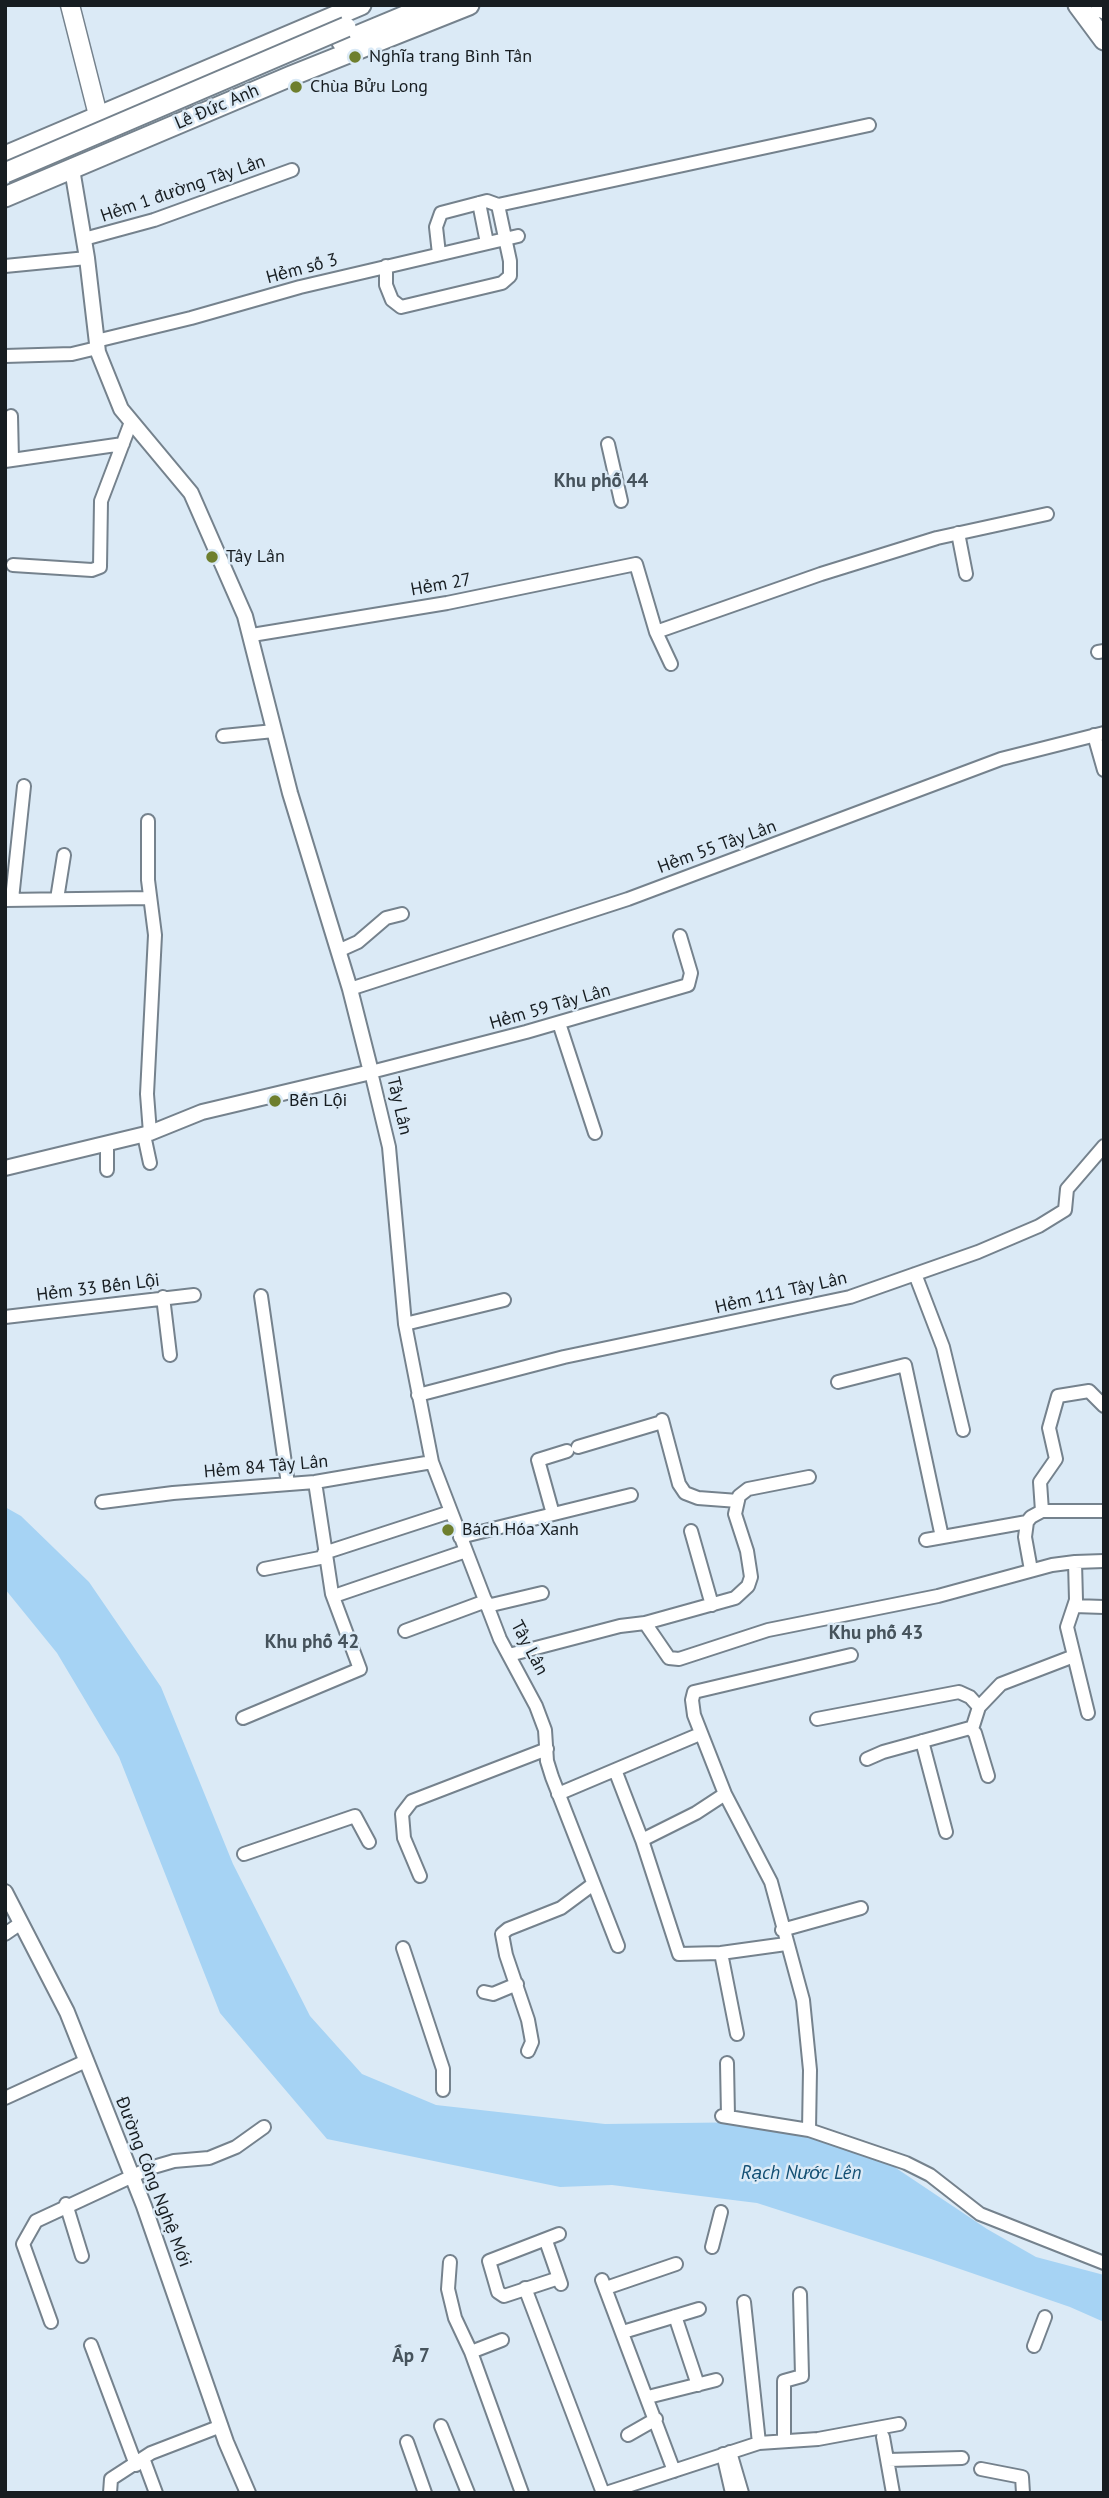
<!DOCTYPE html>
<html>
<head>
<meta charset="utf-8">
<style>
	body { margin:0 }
	#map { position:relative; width:1109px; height:2498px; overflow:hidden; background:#dbeaf6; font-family:"PT Sans",sans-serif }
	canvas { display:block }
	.frame { position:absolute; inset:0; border:7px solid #171d21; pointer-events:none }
</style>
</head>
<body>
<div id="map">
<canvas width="1109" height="2498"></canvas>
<div class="frame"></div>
</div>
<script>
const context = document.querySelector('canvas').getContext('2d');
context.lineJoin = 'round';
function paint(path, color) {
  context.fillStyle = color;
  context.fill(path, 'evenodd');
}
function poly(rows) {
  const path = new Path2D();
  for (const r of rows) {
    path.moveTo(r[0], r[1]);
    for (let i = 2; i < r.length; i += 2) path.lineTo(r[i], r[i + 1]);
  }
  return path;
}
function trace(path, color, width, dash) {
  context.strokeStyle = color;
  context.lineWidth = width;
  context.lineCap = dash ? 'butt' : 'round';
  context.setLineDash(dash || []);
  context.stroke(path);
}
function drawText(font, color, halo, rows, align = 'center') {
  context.font = font + ' "PT Sans",sans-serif';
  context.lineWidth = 5;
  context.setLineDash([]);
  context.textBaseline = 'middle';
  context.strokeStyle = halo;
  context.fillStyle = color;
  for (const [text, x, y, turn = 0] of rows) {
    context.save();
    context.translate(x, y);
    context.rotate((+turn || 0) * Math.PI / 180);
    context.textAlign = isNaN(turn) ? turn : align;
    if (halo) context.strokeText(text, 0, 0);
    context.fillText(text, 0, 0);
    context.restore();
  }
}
paint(poly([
	[5,1507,21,1516,89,1582,161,1687,233,1864,310,2016,362,2074,436,2105,605,2124,758,2122,812,2133,887,2162,987,2229,1036,2257,1104,2275,1104,2322,1070,2307,931,2259,757,2203,612,2185,560,2187,327,2139,220,2013,119,1757,57,1653,5,1589]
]), '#a6d3f4');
const minor = poly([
	[479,203,487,243],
	[84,239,154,220,292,170],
	[439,254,436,227,441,213,487,201,498,205,869,125],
	[5,266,87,258],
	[386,266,386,285,392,300,401,307,502,283,510,276,510,261,498,205],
	[96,341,191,318,300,287,518,236],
	[5,356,72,354,97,348],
	[11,416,12,460],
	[608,444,621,501],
	[5,461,123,444],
	[958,533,966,574],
	[13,565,92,570,100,567,101,501,131,422],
	[656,632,821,574,937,538,1047,514],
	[252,635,447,603,636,564,656,632,671,664],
	[1098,652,1104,651],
	[1094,735,1104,770],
	[223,736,274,731],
	[148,821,148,880,155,935,147,1094,150,1133],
	[12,899,24,786],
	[57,899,64,855],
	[5,900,150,898],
	[338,951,358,942,386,918,402,914],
	[350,989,628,899,1001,759,1104,733],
	[559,1023,595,1133],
	[144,1135,150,1163],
	[107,1143,107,1170],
	[915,1274,943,1347,963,1430],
	[261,1296,288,1484],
	[163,1297,170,1355],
	[5,1317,194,1295],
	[405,1324,504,1300],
	[838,1382,905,1365,942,1537],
	[418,1395,564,1357,850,1297,978,1252,1039,1226,1065,1210,1067,1189,1104,1146],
	[662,1420,679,1484,685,1493,698,1498,738,1501],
	[578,1447,662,1422],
	[102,1502,173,1493,315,1482,432,1462],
	[1042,1511,1040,1482,1056,1459,1049,1428,1058,1396,1089,1391,1104,1406],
	[553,1514,538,1460,567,1451],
	[691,1531,712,1605],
	[460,1537,631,1495],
	[926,1540,1027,1522],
	[324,1553,450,1512],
	[1075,1562,1104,1561],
	[264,1569,325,1557],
	[1031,1570,1025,1537,1027,1522,1031,1517,1042,1511,1104,1511],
	[334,1596,466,1551],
	[487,1606,542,1593],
	[1074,1606,1104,1607],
	[645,1623,735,1598,748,1586,751,1577,747,1551,735,1514,739,1496,748,1489,809,1477],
	[405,1631,486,1601],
	[509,1655,620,1626,645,1623,669,1658,679,1659,768,1630,938,1596,1052,1565,1075,1562,1076,1600,1067,1627,1088,1713],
	[243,1718,360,1669,332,1594,315,1482],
	[817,1719,959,1692,970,1697,979,1707],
	[972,1729,979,1707,1001,1684,1074,1656],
	[922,1741,946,1832],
	[867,1759,883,1752,970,1728,975,1733,988,1776],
	[615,1770,642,1840],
	[558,1794,700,1734],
	[725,1794,771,1882,803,2000,810,2070,809,2130],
	[244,1854,355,1816,369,1842],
	[420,1876,404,1838,402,1814,412,1801,547,1749],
	[782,1930,861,1908],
	[5,1934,21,1923],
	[786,1944,721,1953,679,1954,642,1840,696,1813,725,1794,694,1715,692,1700,694,1692,851,1655],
	[618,1946,552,1777,547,1761,545,1730,536,1706,500,1639,432,1462,405,1324,389,1147,371,1072,526,1032,688,985,691,973,680,936],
	[403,1948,443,2069,443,2090],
	[721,1953,737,2034],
	[484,1992,493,1994,517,1984],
	[528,2051,532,2042,528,2020,506,1955,502,1934,508,1929,561,1908,592,1885],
	[727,2063,728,2116],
	[5,2098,86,2061],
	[722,2116,809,2130,906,2163,930,2175,980,2214,1104,2263],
	[66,2204,82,2256],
	[546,2241,561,2284],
	[712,2247,721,2212],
	[450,2262,448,2289,455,2318,471,2352,522,2493],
	[559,2278,504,2296,498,2292,489,2261,559,2234],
	[602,2280,674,2471],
	[525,2288,603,2493],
	[606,2288,676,2264],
	[744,2302,759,2443],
	[675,2316,698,2385],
	[51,2322,23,2244,36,2221,150,2168,174,2161,209,2158,236,2147,264,2127],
	[623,2332,699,2309],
	[91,2345,136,2465],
	[1034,2346,1045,2317],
	[471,2352,502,2340],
	[648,2397,716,2380],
	[441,2426,468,2493],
	[628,2435,656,2419],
	[883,2437,893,2493],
	[784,2441,784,2381,802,2376,800,2294],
	[407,2442,425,2493],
	[730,2452,742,2493],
	[723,2454,732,2493],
	[143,2458,156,2493],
	[888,2460,962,2458],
	[981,2469,1022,2477,1023,2493],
	[110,2493,111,2479,151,2453,221,2426],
	[606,2493,759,2443,818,2439,899,2424]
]);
const tertiary = poly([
	[5,1168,150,1133,202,1112,371,1072,350,989,290,793,245,616,191,493,121,409,98,352,87,258,72,169],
	[5,1892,67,2012,144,2206,226,2442,248,2493]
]);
const secondary = poly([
	[70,5,98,115]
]);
const trunk = poly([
	[1078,5,1104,40],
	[1101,5,1104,9],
	[342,42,431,5],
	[5,156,361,5],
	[5,197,291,76,469,5]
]);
trace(minor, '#75828d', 16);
trace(tertiary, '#75828d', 18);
trace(secondary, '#75828d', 21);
trace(trunk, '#75828d', 23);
trace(minor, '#fff', 12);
trace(tertiary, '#fff', 14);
trace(secondary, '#fff', 18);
trace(trunk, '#fff', 19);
const trunkBridge = poly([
	[5,173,346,27]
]);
trace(trunkBridge, '#75828d', 23, []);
trace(trunkBridge, '#fff', 19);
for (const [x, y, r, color] of [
	[355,57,7,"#6e7f2e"],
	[296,87,7,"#6e7f2e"],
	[212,557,7,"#6e7f2e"],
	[275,1101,7,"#6e7f2e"],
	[448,1530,7,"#6e7f2e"]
]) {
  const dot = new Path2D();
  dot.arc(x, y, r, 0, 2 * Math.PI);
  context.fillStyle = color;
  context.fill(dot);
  trace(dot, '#dbeaf6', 2.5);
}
drawText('18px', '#171d21', '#dbeaf6', [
	["Nghĩa trang Bình Tân",369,57],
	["Chùa Bửu Long",310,87],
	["Tây Lân",226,557],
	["Bến Lội",289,1101],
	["Bách Hóa Xanh",462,1530]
], 'left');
drawText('18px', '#171d21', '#dbeaf6', [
	["Lê Đức Anh",217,107,-23],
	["Hẻm 1 đường Tây Lân",183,189,-19],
	["Hẻm số 3",302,269,-15],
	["Hẻm 27",441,585,-10],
	["Hẻm 55 Tây Lân",717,847,-20],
	["Hẻm 59 Tây Lân",550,1007,-16],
	["Tây Lân",399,1106,77],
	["Hẻm 33 Bến Lội",98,1288,-7],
	["Hẻm 111 Tây Lân",781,1293,-13],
	["Hẻm 84 Tây Lân",266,1467,-5],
	["Tây Lân",529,1648,62],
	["Đường Công Nghệ Mới",153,2182,69]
]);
drawText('bold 19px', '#46535c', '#dbeaf6', [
	["Khu phố 44",601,482],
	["Khu phố 43",876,1634],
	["Khu phố 42",312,1643],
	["Ấp 7",411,2357]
]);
drawText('italic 19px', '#134f73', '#dbeaf6', [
	["Rạch Nước Lên",801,2174]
]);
</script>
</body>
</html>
